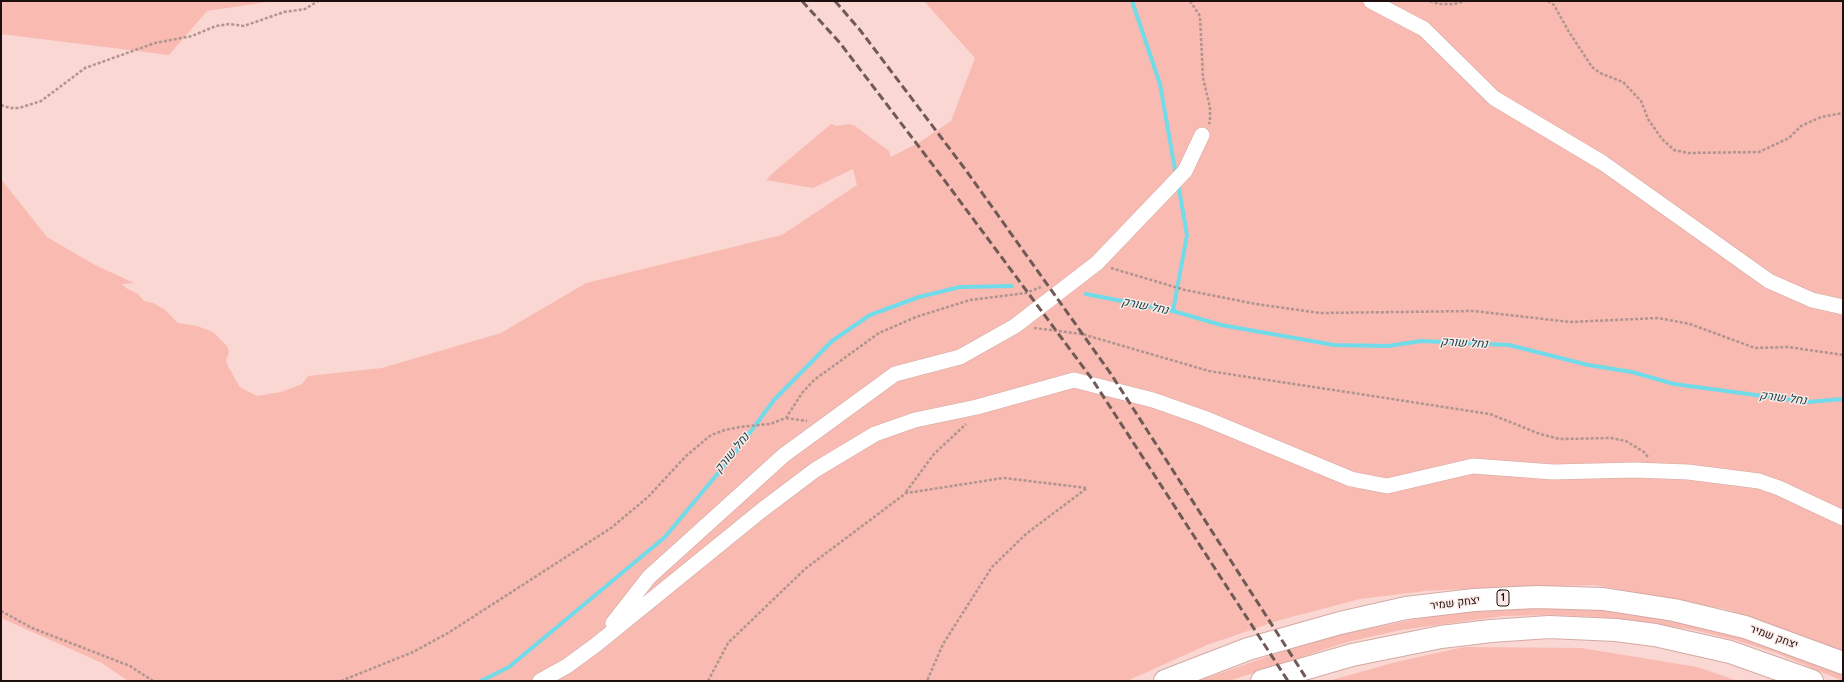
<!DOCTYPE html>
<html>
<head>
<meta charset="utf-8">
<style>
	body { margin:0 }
	#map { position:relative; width:1844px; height:682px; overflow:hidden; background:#fad7d2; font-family:Quicksand,sans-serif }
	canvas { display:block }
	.frame { position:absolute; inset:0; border:2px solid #1d0f0d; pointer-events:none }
</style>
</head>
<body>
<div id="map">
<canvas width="1844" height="682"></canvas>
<div class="frame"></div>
</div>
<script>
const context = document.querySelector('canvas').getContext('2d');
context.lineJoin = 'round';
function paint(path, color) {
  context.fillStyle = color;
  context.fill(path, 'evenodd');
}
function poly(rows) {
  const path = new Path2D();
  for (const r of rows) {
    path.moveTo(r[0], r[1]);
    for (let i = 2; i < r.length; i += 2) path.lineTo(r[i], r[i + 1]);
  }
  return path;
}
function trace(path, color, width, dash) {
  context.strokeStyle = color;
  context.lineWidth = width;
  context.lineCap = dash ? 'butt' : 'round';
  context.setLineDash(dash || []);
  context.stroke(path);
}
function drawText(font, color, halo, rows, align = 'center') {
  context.font = font + ' Quicksand,Heebo,sans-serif';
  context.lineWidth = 3;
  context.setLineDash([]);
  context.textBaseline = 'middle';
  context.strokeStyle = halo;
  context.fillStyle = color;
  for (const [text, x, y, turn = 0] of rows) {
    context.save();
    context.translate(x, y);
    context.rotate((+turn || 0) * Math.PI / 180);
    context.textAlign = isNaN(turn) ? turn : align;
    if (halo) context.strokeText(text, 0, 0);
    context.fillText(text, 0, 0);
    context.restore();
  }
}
paint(poly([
	[1,1,274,1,207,11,169,55,1,34],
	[924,1,1843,1,1843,652,1807,637,1725,609,1594,585,1501,587,1425,591,1360,599,1280,620,1207,645,1127,681,128,681,102,663,1,618,1,179,47,237,95,265,134,283,122,284,126,288,138,294,144,301,153,303,164,309,178,323,197,326,213,332,227,346,229,352,226,360,228,366,239,386,243,389,257,396,281,392,302,384,308,376,382,368,501,333,586,283,782,235,857,185,853,169,813,188,766,180,774,172,831,124,836,126,849,124,855,126,889,151,891,157,920,142,951,121,975,58],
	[1570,607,1617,611,1668,618,1755,640,1843,674,1843,681,1776,653,1735,640,1689,629,1599,617,1553,615,1504,616,1401,630,1347,642,1229,681,1198,681,1275,654,1339,635,1411,620,1485,609],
	[1464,647,1581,648,1697,667,1738,681,1328,681,1396,662]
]), '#f8bab1');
trace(poly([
	[1132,1,1160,84,1176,175],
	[1086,294,1173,311,1221,325,1334,345,1388,346,1421,341,1509,345,1588,365,1632,372,1674,384,1808,402,1843,399],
	[1173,311,1187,235,1178,183],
	[481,681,509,667,665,537,734,454,774,400,832,341,870,315,919,297,960,287,1012,286]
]), '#71dbe9', 4);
const minor = poly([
	[1371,1,1424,29,1494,98,1603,163,1769,281,1812,300,1843,307],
	[613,623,649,577,784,455,895,374,960,357,1015,326,1097,263,1185,171,1202,135],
	[540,681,567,666,597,644,762,510,815,470,875,434,915,420,977,407,1074,380,1153,400,1204,418,1351,479,1387,486,1473,466,1553,472,1634,470,1688,472,1759,481,1779,488,1843,518]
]);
const highway = poly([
	[1165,681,1248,649,1340,623,1406,608,1474,600,1537,597,1603,599,1674,610,1745,627,1843,663],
	[1262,681,1352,655,1441,637,1491,631,1549,627,1616,630,1655,635,1730,652,1812,681]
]);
trace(minor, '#d4aaa4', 16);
trace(highway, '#d4aaa4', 24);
trace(poly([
	[1190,1,1200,16,1203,78,1210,107,1210,121,1209,124],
	[1430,1,1439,4,1454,4,1465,1],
	[1548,1,1554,5,1569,32,1592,67,1600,73,1623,82,1641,101,1648,119,1662,139,1674,150,1688,153,1759,152,1789,138,1801,126,1821,117,1843,113],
	[1,105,10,108,19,108,41,101,85,68,155,43,192,36,216,26,229,24,244,26,284,12,305,9,318,1],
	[1111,268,1185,290,1256,304,1320,313,1474,311,1570,322,1658,318,1690,324,1755,348,1788,347,1843,355],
	[1034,328,1082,334,1209,371,1490,414,1540,434,1560,439,1611,438,1626,441,1644,452,1648,457],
	[786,418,807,421],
	[906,492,934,454,966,424],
	[1,611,32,628,130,666,153,681],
	[341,681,413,652,448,633,611,528,648,497,686,456,711,435,725,430,740,427,770,424,786,418,802,393,814,380,879,333,916,317,970,300,1026,293,1041,287],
	[708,681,728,643,805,569,906,493,1004,478,1087,488,1026,534,992,567,943,644,927,681]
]), '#b09490', 2.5, [3, 2]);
trace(minor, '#fff', 15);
trace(highway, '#fff', 22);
trace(poly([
	[802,1,840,43,942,177,1092,379,1288,681],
	[835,1,860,30,965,169,1111,374,1308,681]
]), '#6f5a56', 3, [8, 4]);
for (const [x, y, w] of [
	[1503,598,12]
]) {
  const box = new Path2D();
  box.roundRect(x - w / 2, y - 8, w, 16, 3);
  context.fillStyle = '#fbe9e6';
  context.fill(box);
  trace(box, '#1d0f0d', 1);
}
drawText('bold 10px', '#1d0f0d', null, [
	["1",1503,598]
]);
drawText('11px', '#1d0f0d', '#fbe9e6', [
	["יצחק שמיר",1455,603,-7],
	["יצחק שמיר",1774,637,20]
]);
drawText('italic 12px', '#0c3f45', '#fbe9e6', [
	["נחל שורק",1145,306,11],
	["נחל שורק",1464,343,3],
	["נחל שורק",1783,398,7],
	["נחל שורק",732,453,-51]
]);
</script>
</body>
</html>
